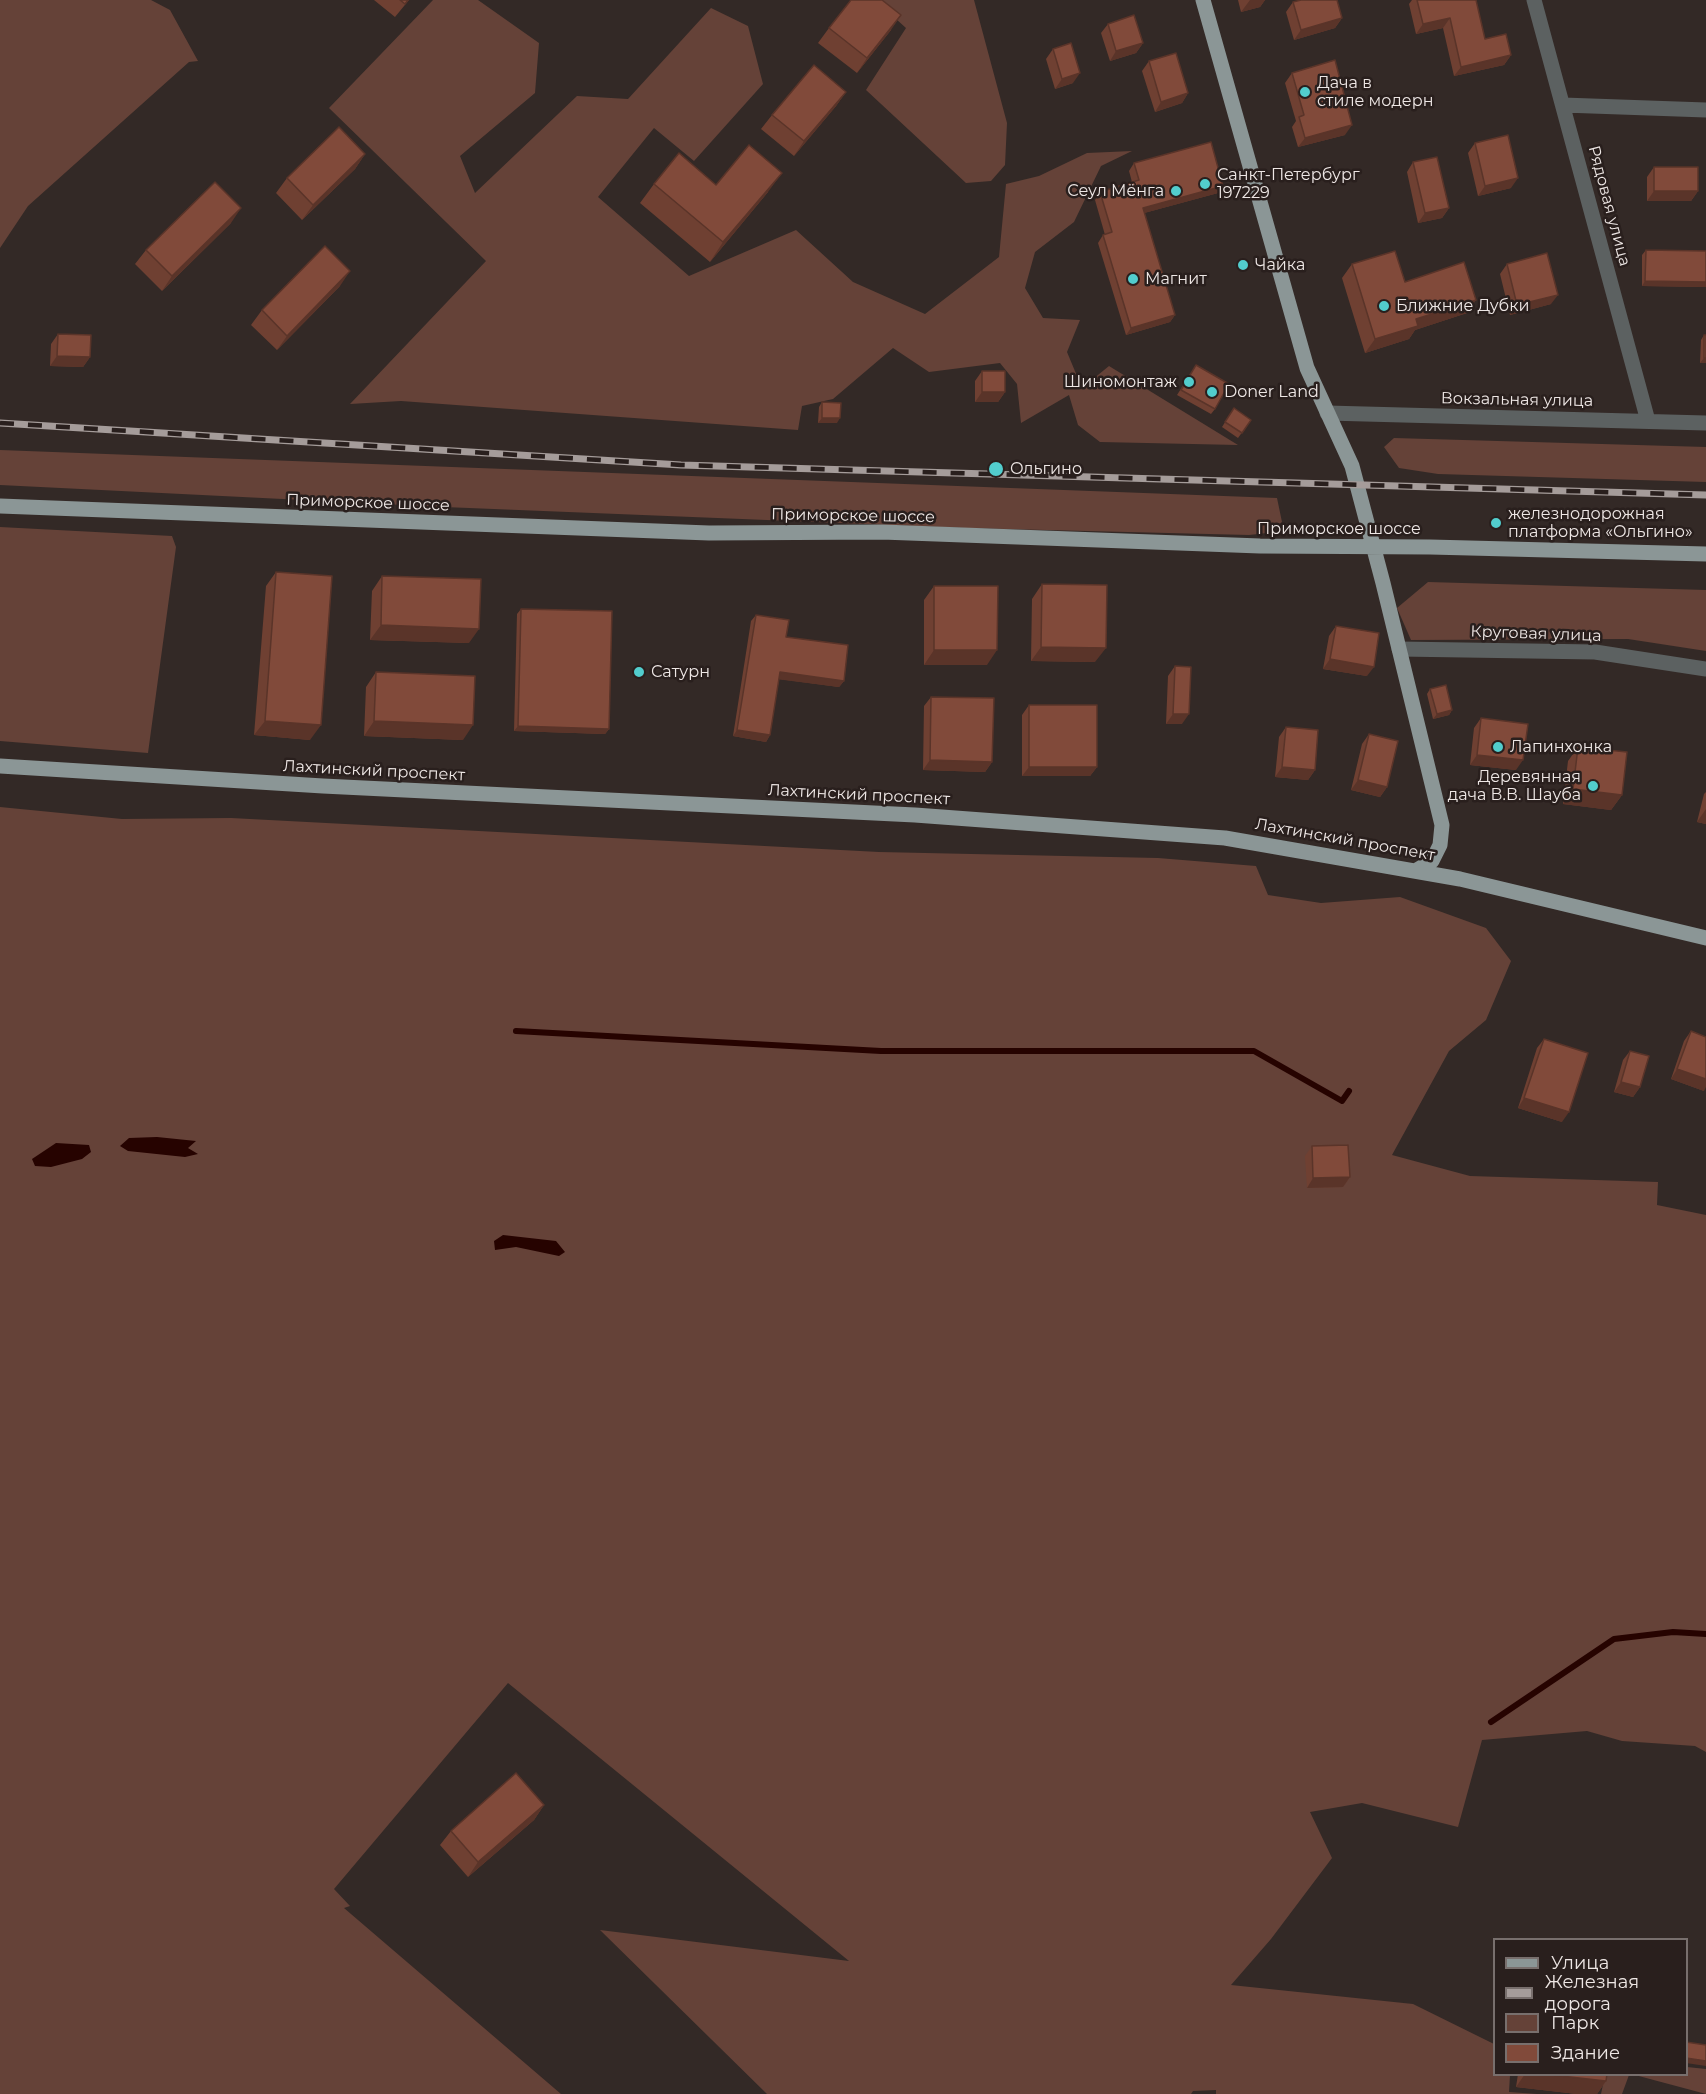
<!DOCTYPE html>
<html>
<head>
<meta charset="utf-8">
<style>
	body { margin:0 }
	#map { position:relative; width:1706px; height:2094px; overflow:hidden; background:#332926; font-family:Montserrat,sans-serif }
	canvas { display:block }
	.legend { position:absolute; left:1493px; top:1938px; width:195px; height:138px; box-sizing:border-box; background:#291f1d; border:2px solid #786f6d; margin:0; padding:8px 10px; list-style:none; font-size:18px; color:#eee7e5 }
	.legend li { display:flex; align-items:center; gap:12px; height:30px }
	.legend b { width:30px; border:2px solid #786f6d }
</style>
</head>
<body>
<div id="map">
<canvas width="1706" height="2094"></canvas>
<ul class="legend">
<li><b style="height:8px;background:#8b9696"></b>Улица</li>
<li><b style="height:8px;background:#a59c9a"></b>Железная дорога</li>
<li><b style="height:16px;background:#654238"></b>Парк</li>
<li><b style="height:16px;background:#814a3a"></b>Здание</li>
</ul>
</div>
<script>
const context = document.querySelector('canvas').getContext('2d');
context.lineJoin = 'round';
function paint(path, color) {
  context.fillStyle = color;
  context.fill(path, 'evenodd');
}
function poly(rows) {
  const path = new Path2D();
  for (const r of rows) {
    path.moveTo(r[0], r[1]);
    for (let i = 2; i < r.length; i += 2) path.lineTo(r[i], r[i + 1]);
  }
  return path;
}
function trace(path, color, width, dash) {
  context.strokeStyle = color;
  context.lineWidth = width;
  context.lineCap = dash ? 'butt' : 'round';
  context.setLineDash(dash || []);
  context.stroke(path);
}
function drawText(font, color, halo, rows, align = 'center') {
  context.font = font + ' Montserrat,sans-serif';
  context.lineWidth = 5;
  context.setLineDash([]);
  context.textBaseline = 'middle';
  context.strokeStyle = halo;
  context.fillStyle = color;
  for (const [text, x, y, turn = 0] of rows) {
    context.save();
    context.translate(x, y);
    context.rotate((+turn || 0) * Math.PI / 180);
    context.textAlign = isNaN(turn) ? turn : align;
    if (halo) context.strokeText(text, 0, 0);
    context.fillText(text, 0, 0);
    context.restore();
  }
}
paint(poly([
	[0,0,151,0,170,10,198,61,189,62,28,206,0,248],
	[433,0,478,0,539,43,535,93,460,156,475,193,577,96,628,99,711,8,748,26,763,84,694,161,654,128,598,197,689,276,796,230,853,282,925,314,999,257,1006,184,1039,176,1087,153,1132,151,1101,166,1074,222,1035,252,1025,288,1043,318,1080,320,1067,352,1082,388,1109,366,1238,445,1100,442,1078,425,1069,395,1021,423,1017,384,1000,363,929,372,893,348,833,399,802,406,798,430,401,401,350,404,486,261,329,108],
	[875,0,974,0,1007,123,1005,165,991,181,966,183,866,90,906,28],
	[1394,438,1706,447,1706,482,1438,474,1399,468,1384,447],
	[0,450,1277,498,1282,522,1267,533,1249,535,965,528,444,507,0,485],
	[0,527,172,536,176,547,148,753,0,741],
	[1428,582,1706,590,1706,651,1628,639,1411,640,1397,608],
	[0,807,122,819,231,818,879,852,1158,858,1256,866,1268,895,1321,903,1400,897,1486,928,1511,961,1486,1020,1449,1051,1392,1155,1470,1176,1658,1182,1657,1205,1706,1215,1706,1752,1695,1746,1622,1741,1587,1731,1482,1740,1458,1827,1362,1803,1310,1812,1332,1858,1271,1939,1231,1985,1413,2004,1494,2044,1494,2074,1510,2075,1509,2092,1537,2094,1216,2094,1216,2090,1193,2091,1191,2094,767,2094,600,1930,849,1961,508,1683,334,1889,350,1906,344,1908,561,2094,0,2094],
	[1687,2067,1706,2069,1706,2094,1635,2075,1686,2074],
	[1605,2075,1629,2075,1622,2094,1601,2094]
]), '#654238');
paint(poly([
	[157,1137,196,1141,188,1148,198,1154,185,1157,128,1151,120,1146,129,1138],
	[56,1143,89,1145,91,1152,82,1159,51,1167,35,1166,32,1159],
	[503,1235,556,1241,565,1252,559,1256,516,1247,495,1250,494,1241]
]), '#260300');
trace(poly([
	[516,1031,881,1051,1254,1051,1342,1101,1349,1091],
	[1491,1722,1614,1639,1673,1632,1706,1634]
]), '#260300', 6);
trace(poly([
	[1534,0,1648,421],
	[1563,105,1706,110],
	[1327,413,1706,423],
	[1399,649,1595,652,1706,669]
]), '#5c6161', 15);
trace(poly([
	[1203,0,1307,368,1352,466,1383,583,1442,825,1440,845,1432,861,1417,870],
	[0,506,709,533,882,532,1260,546,1430,547,1706,554],
	[0,766,323,786,915,815,1225,838,1460,879,1706,938]
]), '#8b9696', 15);
const rail = poly([
	[0,423,681,465,1706,495]
]);
trace(rail, '#a59c9a', 7);
trace(rail, '#291f1d', 4.5, [14]);
paint(poly([
	[374,0,409,0,395,17],
	[1238,0,1265,0,1260,7,1241,12],
	[1412,0,1476,0,1485,39,1511,55,1504,65,1454,76,1443,28,1416,34,1409,4],
	[1293,2,1342,18,1335,28,1294,40,1286,12],
	[1108,24,1143,43,1136,53,1110,61,1101,33],
	[829,28,891,30,857,73,818,43],
	[1053,49,1073,83,1055,89,1046,59],
	[1149,61,1188,93,1182,103,1155,112,1142,71],
	[1292,73,1345,135,1298,147,1292,127,1296,121,1285,83],
	[846,92,836,106,794,156,761,129,772,115],
	[1475,143,1511,188,1478,196,1468,153],
	[365,154,355,169,302,220,276,193,287,178],
	[1413,162,1449,208,1442,218,1418,223,1407,172],
	[1134,163,1223,186,1218,193,1144,213,1175,315,1170,322,1126,335,1098,243,1103,235,1105,235,1095,200,1100,192,1132,182,1129,171],
	[1654,167,1698,191,1691,201,1647,201,1647,177],
	[654,184,716,185,768,192,710,262,640,203],
	[231,223,162,291,135,264,146,250],
	[1646,250,1706,251,1706,287,1642,286,1642,255],
	[1352,264,1405,282,1467,313,1415,330,1409,339,1365,353,1342,278],
	[1507,264,1551,304,1510,315,1500,274],
	[340,286,277,350,251,325,262,310],
	[58,334,90,357,83,367,50,366,51,344],
	[1704,335,1706,335,1706,363,1700,363,1701,340],
	[1196,365,1215,409,1211,414,1177,395],
	[982,371,1005,392,998,402,975,402,975,381],
	[822,402,837,423,818,423,819,407],
	[1234,408,1251,420,1238,438,1222,427],
	[276,572,310,740,254,735,266,586],
	[382,576,469,643,370,640,372,591],
	[1042,584,1095,662,1031,661,1032,599],
	[934,586,987,665,924,665,924,600],
	[521,609,609,729,605,734,514,731,517,614],
	[756,615,844,681,839,687,779,679,770,735,766,742,733,736,751,621],
	[1336,626,1367,676,1323,669,1329,636],
	[1175,666,1182,724,1166,724,1168,676],
	[376,672,463,740,364,736,366,687],
	[1430,689,1452,710,1449,715,1433,719,1427,694],
	[931,697,992,762,985,772,923,770,924,706],
	[1029,705,1097,767,1090,776,1022,776,1022,715],
	[1481,718,1516,770,1470,765,1474,728],
	[1286,727,1315,770,1308,780,1275,777,1279,737],
	[1369,734,1387,787,1380,797,1351,790,1362,744],
	[1578,747,1622,795,1611,810,1563,804,1568,761],
	[1706,792,1706,824,1697,822,1704,794],
	[1691,1031,1704,1091,1671,1079,1684,1041],
	[1544,1039,1562,1122,1518,1108,1537,1048],
	[1630,1051,1640,1087,1633,1097,1614,1092,1623,1060],
	[1312,1146,1350,1177,1343,1187,1307,1188,1305,1156],
	[544,1805,534,1820,468,1877,440,1845,451,1831],
	[1518,2074,1607,2074,1606,2081,1597,2094,1577,2094,1516,2087]
]), '#6f4032');
paint(poly([
	[1250,0,1265,0,1260,7,1241,12],
	[901,15,891,30,857,73,867,58],
	[1342,18,1335,28,1294,40,1301,30],
	[1450,18,1443,28,1416,34,1423,24],
	[1143,43,1136,53,1110,61,1116,51],
	[1511,55,1504,65,1454,76,1461,67],
	[1080,73,1073,83,1055,89,1062,79],
	[846,92,836,106,794,156,804,141],
	[1188,93,1182,103,1155,112,1161,102],
	[1352,125,1345,135,1298,147,1305,138],
	[365,154,355,169,302,220,313,205],
	[782,173,768,192,710,262,723,242],
	[1518,178,1511,188,1478,196,1485,186],
	[1223,186,1218,193,1137,215,1143,208],
	[1654,191,1698,191,1691,201,1647,201],
	[241,208,231,223,162,291,172,276],
	[1449,208,1442,218,1418,223,1425,213],
	[350,271,340,286,277,350,287,336],
	[1645,281,1706,282,1706,287,1642,286],
	[1558,295,1551,304,1510,315,1517,305],
	[1476,300,1467,313,1415,330,1409,339,1365,353,1375,339,1416,319],
	[1175,315,1170,322,1126,335,1131,328],
	[57,356,90,357,83,367,50,366],
	[1704,358,1706,358,1706,363,1700,363],
	[982,392,1005,392,998,402,975,402],
	[822,418,840,418,837,423,818,423],
	[381,625,479,629,469,643,370,640],
	[1041,647,1106,648,1095,662,1031,661],
	[934,650,997,650,987,665,924,665],
	[1330,659,1374,667,1367,676,1323,669],
	[780,672,844,681,839,687,776,679],
	[1452,710,1449,715,1433,719,1437,714],
	[1173,714,1189,714,1182,724,1166,724],
	[265,721,321,725,310,740,254,735],
	[374,721,473,725,463,740,364,736],
	[518,726,609,729,605,734,514,731],
	[737,730,770,735,766,742,733,736],
	[1477,755,1523,760,1516,770,1470,765],
	[930,760,992,762,985,772,923,770],
	[1029,767,1097,767,1090,776,1022,776],
	[1282,767,1315,770,1308,780,1275,777],
	[1358,780,1387,787,1380,797,1351,790],
	[1573,789,1622,795,1611,810,1563,804],
	[1706,809,1706,824,1697,822],
	[1677,1069,1706,1079,1706,1087,1704,1091,1671,1079],
	[1621,1082,1640,1087,1633,1097,1614,1092],
	[1524,1098,1569,1112,1562,1122,1518,1108],
	[1350,1177,1343,1187,1307,1188,1313,1178],
	[544,1805,534,1820,468,1877,478,1862],
	[1686,2058,1706,2061,1706,2066,1686,2063],
	[1525,2074,1543,2074,1606,2081,1597,2094,1577,2094,1516,2087]
]), '#5a3429');
const building = poly([
	[400,0,408,0,405,4,400,0],
	[851,0,882,0,901,15,867,58,829,28,851,0],
	[1301,0,1337,0,1342,18,1301,30,1293,2,1301,0],
	[1417,0,1476,0,1485,39,1506,34,1511,55,1461,67,1450,18,1423,24,1417,0],
	[1134,15,1143,43,1116,51,1108,24,1134,15],
	[1071,43,1080,73,1062,79,1053,49,1071,43],
	[1176,53,1188,93,1161,102,1149,61,1176,53],
	[1335,60,1352,125,1305,138,1299,117,1304,115,1292,73,1335,60],
	[814,65,846,92,804,141,772,115,814,65],
	[339,127,365,154,313,205,287,178,339,127],
	[1508,135,1518,178,1485,186,1475,143,1508,135],
	[1211,142,1223,186,1143,208,1175,315,1131,328,1103,235,1112,232,1100,192,1139,180,1134,163,1211,142],
	[749,145,782,173,723,242,654,184,679,153,716,185,749,145],
	[1437,157,1449,208,1425,213,1413,162,1437,157],
	[1654,167,1698,167,1698,191,1654,191,1654,167],
	[215,182,241,208,172,276,146,250,215,182],
	[325,246,350,271,287,336,262,310,325,246],
	[1646,250,1706,251,1706,282,1645,281,1646,250],
	[1395,251,1405,282,1464,262,1476,300,1416,319,1418,326,1375,339,1352,264,1395,251],
	[1547,253,1558,295,1517,305,1507,264,1547,253],
	[58,334,91,335,90,357,57,356,58,334],
	[1704,335,1706,335,1706,358,1704,358,1704,335],
	[1196,365,1229,384,1215,409,1181,390,1196,365],
	[982,371,1005,371,1005,392,982,392,982,371],
	[822,402,841,403,840,418,822,418,822,402],
	[1234,408,1251,420,1242,433,1225,422,1234,408],
	[276,572,332,576,321,725,265,721,276,572],
	[382,576,481,579,479,629,381,625,382,576],
	[1042,584,1107,585,1106,648,1041,647,1042,584],
	[934,586,998,586,997,650,934,650,934,586],
	[521,609,612,611,609,729,518,726,521,609],
	[756,615,789,620,786,637,848,645,844,681,780,672,770,735,737,730,756,615],
	[1336,626,1379,633,1374,667,1330,659,1336,626],
	[1175,666,1191,667,1189,714,1173,714,1175,666],
	[376,672,475,676,473,725,374,721,376,672],
	[1446,685,1452,710,1437,714,1430,689,1446,685],
	[931,697,994,698,992,762,930,760,931,697],
	[1029,705,1097,705,1097,767,1029,767,1029,705],
	[1481,718,1528,724,1523,760,1477,755,1481,718],
	[1286,727,1318,730,1315,770,1282,767,1286,727],
	[1369,734,1398,741,1387,787,1358,780,1369,734],
	[1578,747,1627,752,1622,795,1573,789,1578,747],
	[1691,1031,1706,1037,1706,1079,1677,1069,1691,1031],
	[1544,1039,1588,1053,1569,1112,1524,1098,1544,1039],
	[1630,1051,1649,1056,1640,1087,1621,1082,1630,1051],
	[1348,1145,1350,1177,1313,1178,1312,1146,1348,1145],
	[516,1773,544,1805,478,1862,451,1831,516,1773],
	[1686,2042,1706,2045,1706,2061,1686,2058,1686,2042],
	[1543,2074,1607,2074,1606,2081,1543,2074]
]);
paint(building, '#814a3a');
trace(building, '#5a3429', 1.5);
for (const [x, y, r, color] of [
	[1305,92,6,"#52cdcd"],
	[1205,184,6,"#52cdcd"],
	[1176,191,6,"#52cdcd"],
	[1243,265,6,"#52cdcd"],
	[1133,279,6,"#52cdcd"],
	[1384,306,6,"#52cdcd"],
	[1189,382,6,"#52cdcd"],
	[1212,392,6,"#52cdcd"],
	[996,469,8,"#52cdcd"],
	[1496,523,6,"#52cdcd"],
	[639,672,6,"#52cdcd"],
	[1498,747,6,"#52cdcd"],
	[1593,786,6,"#52cdcd"]
]) {
  const dot = new Path2D();
  dot.arc(x, y, r, 0, 2 * Math.PI);
  context.fillStyle = color;
  context.fill(dot);
  trace(dot, '#291f1d', 2);
}
drawText('16px', '#eee7e5', '#291f1d', [
	["Дача в",1317,83],
	["стиле модерн",1317,101],
	["Санкт-Петербург",1217,175],
	["197229",1217,193],
	["Сеул Мёнга",1164,191,"right"],
	["Чайка",1255,265],
	["Магнит",1145,279],
	["Ближние Дубки",1396,306],
	["Шиномонтаж",1177,382,"right"],
	["Doner Land",1224,392],
	["Ольгино",1010,469],
	["железнодорожная",1508,514],
	["платформа «Ольгино»",1508,532],
	["Сатурн",651,672],
	["Лапинхонка",1510,747],
	["Деревянная",1581,777,"right"],
	["дача В.В. Шауба",1581,795,"right"]
], 'left');
drawText('16px', '#eee7e5', '#291f1d', [
	["Рядовая улица",1609,206,75],
	["Вокзальная улица",1517,400,1],
	["Приморское шоссе",368,503,2],
	["Приморское шоссе",853,516,1],
	["Приморское шоссе",1339,529],
	["Круговая улица",1536,634,2],
	["Лахтинский проспект",374,771,3],
	["Лахтинский проспект",859,795,3],
	["Лахтинский проспект",1345,840,10]
]);
</script>
</body>
</html>
